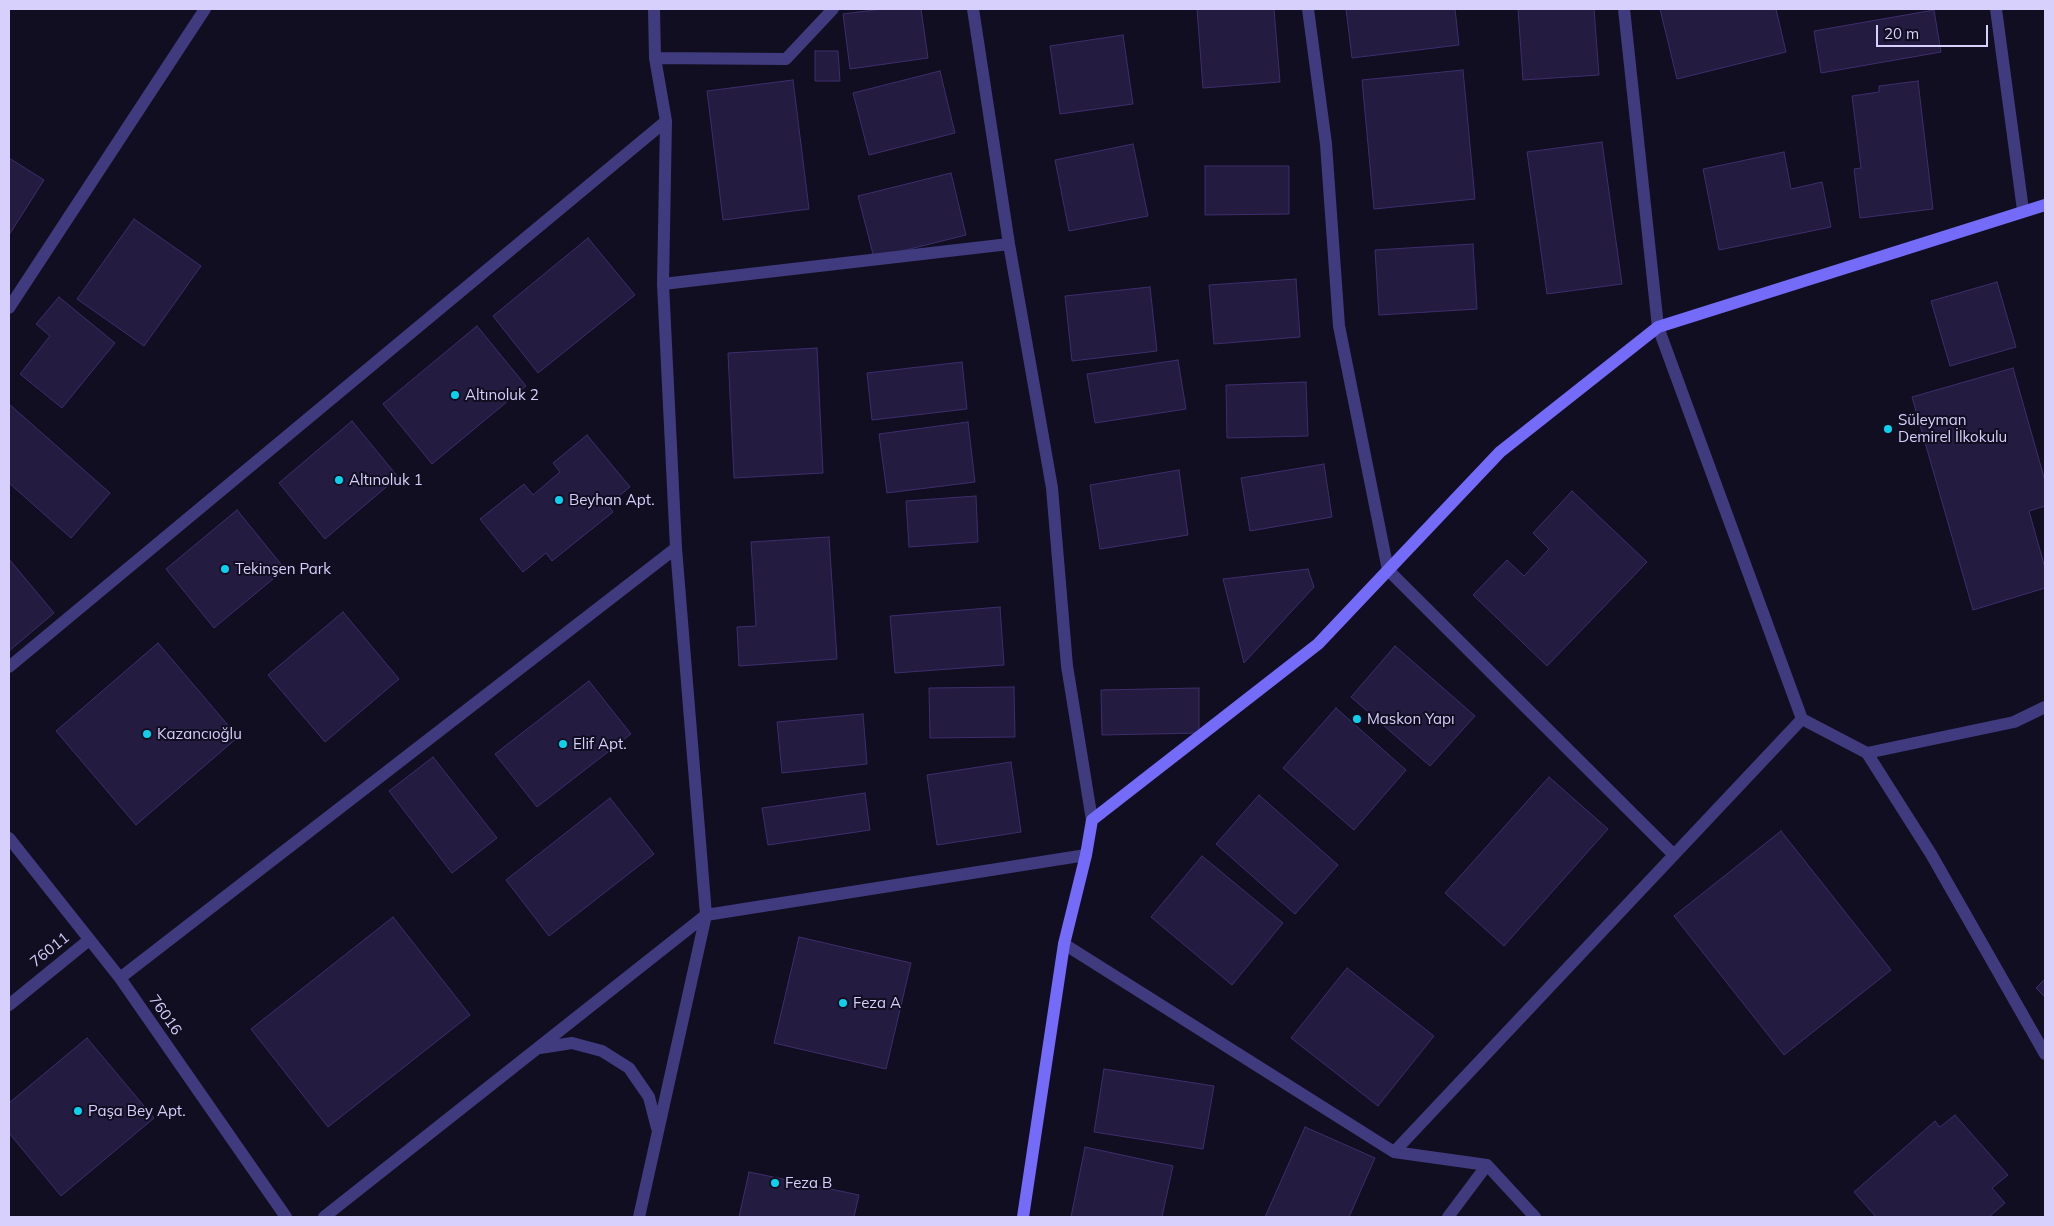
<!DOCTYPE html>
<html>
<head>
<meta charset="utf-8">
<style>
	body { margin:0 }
	#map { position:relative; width:2054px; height:1226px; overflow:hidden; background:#120e21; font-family:Mulish,sans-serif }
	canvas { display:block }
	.frame { position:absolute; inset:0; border:10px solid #d7d0fd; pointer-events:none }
	.scale { position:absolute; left:1876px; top:25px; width:112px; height:22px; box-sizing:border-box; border:2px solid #d7d0fd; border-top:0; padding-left:6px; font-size:15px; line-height:18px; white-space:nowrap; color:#d7d0fd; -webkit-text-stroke:4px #120e21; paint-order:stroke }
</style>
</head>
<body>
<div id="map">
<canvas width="2054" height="1226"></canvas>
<div class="frame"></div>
<div class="scale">20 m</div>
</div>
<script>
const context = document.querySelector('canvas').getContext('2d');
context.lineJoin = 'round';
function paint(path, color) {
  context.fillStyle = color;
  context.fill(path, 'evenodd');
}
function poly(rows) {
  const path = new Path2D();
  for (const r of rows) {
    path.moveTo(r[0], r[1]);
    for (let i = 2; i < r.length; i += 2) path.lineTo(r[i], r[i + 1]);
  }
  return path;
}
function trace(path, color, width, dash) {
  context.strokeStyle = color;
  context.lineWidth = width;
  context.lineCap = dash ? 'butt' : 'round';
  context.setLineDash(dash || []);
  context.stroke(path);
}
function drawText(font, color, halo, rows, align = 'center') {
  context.font = font + ' Mulish,sans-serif';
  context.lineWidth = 4;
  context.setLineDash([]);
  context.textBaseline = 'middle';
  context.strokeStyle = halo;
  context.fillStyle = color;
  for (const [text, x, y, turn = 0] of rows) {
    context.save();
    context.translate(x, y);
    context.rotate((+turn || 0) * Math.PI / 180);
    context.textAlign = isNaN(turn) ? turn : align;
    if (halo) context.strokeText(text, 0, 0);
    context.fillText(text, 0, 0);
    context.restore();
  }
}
const building = poly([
	[882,9,921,9,928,58,850,69,843,14,882,9],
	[1197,9,1274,9,1280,82,1203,88,1197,9],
	[1346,9,1455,9,1459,45,1352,58,1346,9],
	[1518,9,1594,9,1599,75,1523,80,1518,9],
	[1660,9,1776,9,1786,52,1677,79,1660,9],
	[1934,10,1941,52,1821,73,1814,31,1934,10],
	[1123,35,1133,104,1060,114,1050,46,1123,35],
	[815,51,838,51,840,81,815,81,815,51],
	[1463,70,1475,199,1374,209,1362,80,1463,70],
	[940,71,955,133,869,155,853,93,940,71],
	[793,80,809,209,723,220,707,91,793,80],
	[1918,81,1933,209,1860,218,1854,169,1861,168,1852,96,1879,92,1879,86,1918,81],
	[1602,142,1622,284,1547,294,1527,152,1602,142],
	[1133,144,1148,216,1069,231,1055,160,1133,144],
	[1784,152,1791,189,1822,182,1831,227,1719,250,1703,169,1784,152],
	[9,158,44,180,9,235,9,158],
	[1205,166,1289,166,1289,214,1205,215,1205,166],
	[951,173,966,235,874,258,858,196,951,173],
	[134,219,201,266,144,346,77,299,134,219],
	[588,238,635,295,538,373,493,316,588,238],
	[1473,244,1477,309,1379,315,1375,250,1473,244],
	[1296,279,1300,337,1214,344,1209,285,1296,279],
	[1997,282,2016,347,1950,366,1931,301,1997,282],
	[1150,287,1157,351,1072,361,1065,296,1150,287],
	[59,297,115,343,62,408,20,374,50,336,36,324,59,297],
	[477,326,526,386,432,464,383,404,477,326],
	[817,348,823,473,734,478,728,353,817,348],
	[1178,360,1186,409,1095,423,1087,374,1178,360],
	[962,362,967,409,872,420,867,373,962,362],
	[2013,368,2045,481,2045,506,2029,511,2045,568,2045,588,1973,610,1912,397,2013,368],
	[1306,382,1308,436,1227,438,1226,385,1306,382],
	[9,404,110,493,71,538,9,483,9,404],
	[352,421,398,477,325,539,279,483,352,421],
	[968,422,975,482,887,493,879,434,968,422],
	[587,435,630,487,608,505,613,512,552,561,546,553,523,572,480,519,524,484,533,495,560,472,553,463,587,435],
	[1324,464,1332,517,1250,531,1241,478,1324,464],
	[1179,470,1188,535,1100,549,1090,485,1179,470],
	[1572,491,1647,562,1547,666,1473,595,1507,560,1524,576,1549,549,1533,533,1572,491],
	[976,496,978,542,909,547,906,501,976,496],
	[237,510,285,569,214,628,166,569,237,510],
	[829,537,837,659,739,666,737,627,756,626,751,542,829,537],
	[9,559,54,613,9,651,9,559],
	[1308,569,1314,587,1244,663,1223,579,1308,569],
	[1000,607,1004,665,895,673,890,616,1000,607],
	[343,612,399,679,325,742,268,675,343,612],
	[158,643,238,737,136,825,56,731,158,643],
	[1395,646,1475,716,1430,766,1351,697,1395,646],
	[589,681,631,734,537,807,495,754,589,681],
	[1014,687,1015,737,930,738,929,688,1014,687],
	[1199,688,1199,733,1102,735,1101,690,1199,688],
	[1336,708,1406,770,1354,830,1283,768,1336,708],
	[863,714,867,764,782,773,777,722,863,714],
	[433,757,497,838,452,873,389,791,433,757],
	[1011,762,1021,832,937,845,927,775,1011,762],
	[1549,777,1608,829,1504,946,1445,893,1549,777],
	[865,793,870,830,768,845,762,808,865,793],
	[1259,795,1338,865,1295,914,1216,844,1259,795],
	[610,798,654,854,549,936,506,880,610,798],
	[1781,831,1891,970,1784,1055,1674,916,1781,831],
	[1202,856,1283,923,1232,985,1151,917,1202,856],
	[393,917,470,1015,328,1127,251,1029,393,917],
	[799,937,911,963,886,1069,774,1043,799,937],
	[1347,968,1434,1036,1378,1106,1291,1038,1347,968],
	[2045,979,2045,997,2036,988,2045,979],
	[87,1038,154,1118,61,1196,9,1133,9,1103,87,1038],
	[1104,1069,1214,1086,1203,1149,1094,1132,1104,1069],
	[1955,1115,2008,1175,1992,1188,2005,1203,1989,1217,1876,1217,1854,1192,1935,1121,1940,1127,1955,1115],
	[1305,1127,1375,1158,1349,1217,1265,1217,1305,1127],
	[1085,1147,1173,1166,1162,1217,1071,1217,1085,1147],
	[749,1172,859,1195,854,1217,739,1217,749,1172]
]);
paint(building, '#241b41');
trace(building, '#3d2e6c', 1);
trace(poly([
	[973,9,1009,244,1052,488,1067,666,1092,820],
	[1308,9,1326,144,1339,326,1388,570,1674,855],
	[1624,9,1658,327,1802,719,1867,753,1931,854,2045,1054],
	[1996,9,2023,210],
	[655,58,786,59,833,9],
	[663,284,1009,244],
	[9,308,205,9],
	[9,667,666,121],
	[1867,753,2014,722,2045,707],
	[9,838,120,978,286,1217],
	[1064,944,1394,1152,1487,1165,1535,1217],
	[120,978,676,548],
	[9,1005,89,940],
	[540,1048,572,1043,602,1051,629,1068,649,1097,657,1128],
	[1394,1152,1802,719],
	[324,1217,706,915,1086,855],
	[639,1217,706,915,676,548,663,284,666,121,655,58,654,9],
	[1448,1217,1487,1165]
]), '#403b7e', 12);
trace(poly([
	[1023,1217,1064,944,1086,855,1092,820,1318,644,1500,452,1658,327,2045,205]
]), '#746cf8', 12);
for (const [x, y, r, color] of [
	[455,395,5,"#0bd0ee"],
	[1888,429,5,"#0bd0ee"],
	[339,480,5,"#0bd0ee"],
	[559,500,5,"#0bd0ee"],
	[225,569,5,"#0bd0ee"],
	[1357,719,5,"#0bd0ee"],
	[147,734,5,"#0bd0ee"],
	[563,744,5,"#0bd0ee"],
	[843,1003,5,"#0bd0ee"],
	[78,1111,5,"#0bd0ee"],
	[775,1183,5,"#0bd0ee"]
]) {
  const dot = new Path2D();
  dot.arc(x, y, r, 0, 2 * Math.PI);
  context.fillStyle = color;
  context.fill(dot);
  trace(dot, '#120e21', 2);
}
drawText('15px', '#d7d0fd', '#120e21', [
	["Altınoluk 2",465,395],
	["Süleyman",1898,420],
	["Demirel İlkokulu",1898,437],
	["Altınoluk 1",349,480],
	["Beyhan Apt.",569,500],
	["Tekinşen Park",235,569],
	["Maskon Yapı",1367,719],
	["Kazancıoğlu",157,734],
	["Elif Apt.",573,744],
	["Feza A",853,1003],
	["Paşa Bey Apt.",88,1111],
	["Feza B",785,1183]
], 'left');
drawText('15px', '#d7d0fd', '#120e21', [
	["76011",50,950,-39],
	["76016",165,1015,55]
]);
</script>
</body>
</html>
